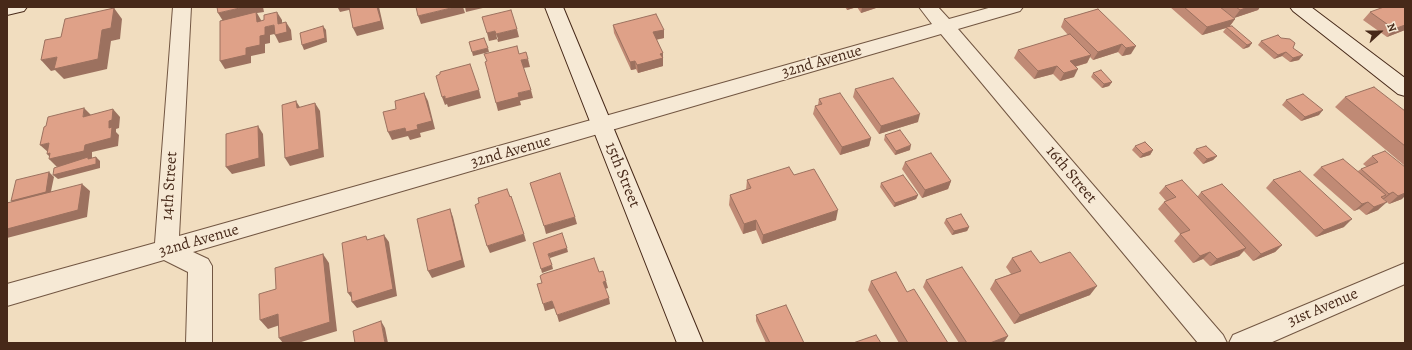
<!DOCTYPE html>
<html>
<head>
<meta charset="utf-8">
<style>
	body { margin:0 }
	#map { position:relative; width:1412px; height:350px; overflow:hidden; background:#f1ddbf; font-family:Alegreya,serif }
	canvas { display:block }
	.frame { position:absolute; inset:0; border:8px solid #472919; pointer-events:none }
	.north { position:absolute; left:1360px; top:12px; width:40px; height:40px; -webkit-text-stroke:3px #f6e9d5; paint-order:stroke; rotate:69deg; font-size:11px; font-weight:700; line-height:16px; text-align:center; color:#472919 }
	.north::after { content:''; display:block; margin:auto; width:14px; height:18px; background:#472919; clip-path:polygon(50% 0,100% 100%,50% 72%,0 100%) }
</style>
</head>
<body>
<div id="map">
<canvas width="1412" height="350"></canvas>
<div class="frame"></div>
<div class="north">N</div>
</div>
<script>
const context = document.querySelector('canvas').getContext('2d');
context.lineJoin = 'round';
function poly(rows) {
  const path = new Path2D();
  for (const r of rows) {
    path.moveTo(r[0], r[1]);
    for (let i = 2; i < r.length; i += 2) path.lineTo(r[i], r[i + 1]);
  }
  return path;
}
function trace(path, color, width, dash) {
  context.strokeStyle = color;
  context.lineWidth = width;
  context.lineCap = dash ? 'butt' : 'round';
  context.setLineDash(dash || []);
  context.stroke(path);
}
function paint(path, color) {
  context.fillStyle = color;
  context.fill(path, 'evenodd');
}
function drawText(font, color, halo, rows, align = 'center') {
  context.font = font + ' Alegreya,serif';
  context.lineWidth = 3;
  context.setLineDash([]);
  context.textBaseline = 'middle';
  context.strokeStyle = halo;
  context.fillStyle = color;
  for (const [text, x, y, turn = 0] of rows) {
    context.save();
    context.translate(x, y);
    context.rotate((+turn || 0) * Math.PI / 180);
    context.textAlign = isNaN(turn) ? turn : align;
    if (halo) context.strokeText(text, 0, 0);
    context.fillText(text, 0, 0);
    context.restore();
  }
}
const street = poly([
	[173,7,191,7,179,236,932,24,919,7,938,7,949,19,992,7,1023,7,1020,11,958,29,1223,335,1227,343,1198,343,941,34,193,252,208,259,212,266,212,343,186,343,188,272,164,260,7,306,7,284,155,243,173,7],
	[1405,263,1405,284,1270,343,1229,343,1233,335,1405,263]
]);
const secondary = poly([
	[7,7,27,7,24,11,7,15,7,7],
	[545,7,563,7,703,343,677,343,545,7],
	[1290,7,1311,7,1405,78,1405,96,1398,94,1293,11,1290,7]
]);
trace(street, '#725642', 2);
trace(secondary, '#472919', 2);
paint(street, '#f6e9d5');
paint(secondary, '#f6e9d5');
paint(poly([
	[845,7,876,7,876,8,861,13,857,7,847,10],
	[1170,7,1220,7,1235,19,1230,26,1252,43,1249,47,1243,49,1223,32,1226,28,1202,35],
	[1220,7,1260,7,1258,10,1234,18],
	[1405,7,1405,30,1387,37,1363,20,1370,12],
	[1098,9,1131,54,1122,56,1118,52,1093,60,1090,57,1087,63,1075,67,1074,77,1060,81,1053,74,1034,79,1014,58,1018,50,1068,35,1061,27,1064,19],
	[613,25,664,30,664,38,656,40,663,53,663,66,638,73,636,69,631,70,614,33],
	[1261,41,1293,48,1299,60,1290,62,1282,56,1274,59,1258,45],
	[1093,73,1112,82,1109,86,1102,88,1091,77],
	[855,89,918,122,879,134,853,97],
	[1345,97,1405,111,1405,166,1335,107],
	[819,99,871,138,869,146,840,155,813,114,815,106,818,105],
	[1286,100,1319,115,1301,121,1282,105],
	[885,135,910,150,895,155,884,140],
	[1135,146,1153,150,1150,155,1140,158,1132,150],
	[1196,149,1217,156,1213,160,1203,164,1193,153],
	[1372,156,1405,167,1402,199,1389,204,1384,199,1378,210,1366,215,1359,209,1354,211,1313,175,1321,167,1358,171,1361,169,1367,167,1363,164],
	[905,162,951,181,948,189,922,198,902,169],
	[794,175,836,220,762,244,756,230,743,234,729,205,730,195,746,190,747,180],
	[1273,180,1344,227,1316,237,1266,188],
	[881,183,918,195,916,199,894,207,880,187],
	[1165,186,1198,196,1201,192,1282,245,1275,252,1253,261,1244,251,1239,256,1210,266,1203,259,1193,263,1174,241,1180,234,1158,209,1164,202,1166,201,1159,193],
	[946,219,969,227,967,231,952,235,944,223],
	[1012,258,1040,263,1090,295,1014,324,990,289,995,280,1011,274,1006,267],
	[926,280,1008,336,1004,342,1002,343,959,343,923,287],
	[871,281,907,292,948,343,899,343,868,290],
	[756,315,804,343,766,343,756,321]
]), '#c08a75');
paint(poly([
	[244,7,263,7,264,12,257,13,261,20,262,30,223,21,218,13],
	[341,7,362,7,340,12,338,8],
	[377,7,379,7,384,29,357,36,353,28],
	[455,7,463,7,465,13,421,24,418,16],
	[465,7,487,7,466,12],
	[848,7,857,7,847,10],
	[862,7,876,7,876,8,861,13],
	[1248,7,1260,7,1258,10,1234,18,1240,10],
	[114,8,122,19,120,39,111,41,107,69,64,79,55,70,51,71,41,60,57,57,102,30],
	[277,12,282,20,282,32,278,24],
	[1235,19,1229,27,1226,27,1226,28,1202,35,1207,27],
	[286,22,291,30,292,40,279,43,275,35],
	[274,25,279,33,270,35,270,43,265,44,265,53,251,56,251,63,225,69,220,61,246,48,260,36,265,27],
	[1405,25,1405,30,1387,37,1394,29],
	[323,26,326,30,327,42,304,50,302,45],
	[517,29,519,37,498,42,496,34],
	[664,30,664,38,653,40,653,32],
	[495,31,498,39,489,41,487,33],
	[1252,43,1249,47,1243,49,1247,45],
	[1122,44,1118,52,1093,60,1098,52],
	[1136,46,1131,54,1122,56,1126,48],
	[488,48,489,52,473,56,472,52],
	[1286,52,1282,56,1274,59,1278,55],
	[663,53,663,66,638,73,637,65,660,54],
	[1091,55,1087,63,1066,69,1070,61],
	[1303,55,1299,60,1290,62,1293,58],
	[528,59,530,67,523,68,521,60],
	[635,61,636,69,631,70,630,62],
	[1057,66,1053,74,1034,79,1038,71],
	[1078,69,1074,77,1060,81,1064,73],
	[1112,82,1109,86,1102,88,1104,84],
	[479,90,481,98,448,107,447,104,445,105,442,97],
	[531,90,533,98,520,101,521,105,498,111,496,103,518,93],
	[424,93,428,101,435,129,420,133,421,137,410,140,408,136,392,140,388,132,417,125],
	[296,101,301,109,297,108],
	[315,103,320,111,324,157,290,166,285,158],
	[84,108,92,116,83,117],
	[113,109,120,117,119,128,116,129,116,132,119,135,118,146,92,152,92,159,57,167,49,159,52,159,47,154,85,145,109,128,109,121],
	[1323,110,1319,115,1301,121,1305,117],
	[920,114,918,122,879,134,881,126],
	[258,126,263,134,265,166,232,174,226,167],
	[871,138,869,146,840,155,842,147],
	[49,143,49,153,40,145],
	[911,145,910,150,895,155,896,151],
	[1153,150,1150,155,1140,158,1143,154],
	[1217,156,1213,160,1203,164,1207,159],
	[96,157,100,161,100,168,58,179,53,175],
	[49,172,54,177,50,196,16,205,11,201],
	[951,181,948,189,922,198,925,190],
	[82,184,90,191,87,217,7,238,7,229],
	[1393,192,1384,199,1380,201,1389,194],
	[1405,193,1405,196,1402,199,1389,204,1398,196],
	[918,195,916,199,894,207,895,203],
	[1368,202,1359,209,1354,211,1362,204],
	[1387,202,1378,210,1366,215,1374,207],
	[450,209,453,217,465,267,432,278,428,271],
	[838,210,836,220,762,244,763,235],
	[575,217,577,224,546,234,544,226],
	[1352,219,1344,227,1316,237,1324,230],
	[756,220,756,230,743,234,744,224],
	[969,227,967,231,952,235,954,231],
	[524,234,526,241,490,253,487,246],
	[384,235,389,242,397,296,357,308,352,302],
	[1282,245,1275,252,1253,261,1261,254],
	[567,248,568,252,550,258,548,254],
	[1246,248,1239,256,1210,266,1217,259],
	[1210,252,1203,259,1193,263,1200,256],
	[323,254,329,263,337,331,298,343,283,343,279,338],
	[552,265,553,269,542,273,541,269],
	[606,281,608,288,605,289,603,282],
	[1097,286,1090,295,1014,324,1020,315],
	[351,292,353,300,348,293],
	[609,298,610,304,559,322,557,315],
	[552,301,555,308,545,311,543,304],
	[278,314,286,323,268,329,260,320],
	[381,321,385,328,388,343,385,343],
	[1008,336,1004,342,1002,343,990,343]
]), '#9c715f');
const building = poly([
	[217,7,244,7,218,13,217,7],
	[349,7,377,7,381,21,353,28,349,7],
	[416,7,455,7,418,16,416,7],
	[1184,7,1220,7,1235,19,1207,27,1184,7],
	[1236,7,1248,7,1240,10,1236,7],
	[1384,7,1405,7,1405,25,1394,29,1370,12,1384,7],
	[114,8,111,28,102,30,98,59,54,69,57,57,41,60,45,40,61,37,65,19,114,8],
	[1098,9,1136,46,1126,48,1122,44,1098,52,1064,19,1098,9],
	[511,10,517,29,496,34,495,31,487,33,482,17,511,10],
	[256,12,257,22,264,20,264,15,277,12,278,24,286,22,287,32,275,35,274,25,265,27,265,35,260,36,260,45,246,48,246,55,220,61,220,21,256,12],
	[656,14,664,30,653,32,663,53,660,54,663,58,637,65,635,61,630,62,613,25,656,14],
	[323,26,325,38,302,45,300,33,323,26],
	[1232,26,1252,43,1247,45,1226,27,1232,26],
	[1070,34,1091,55,1070,61,1078,69,1064,73,1057,66,1038,71,1018,50,1070,34],
	[1278,35,1281,38,1290,39,1295,43,1293,48,1303,55,1293,58,1286,52,1278,55,1261,41,1278,35],
	[484,38,488,48,472,52,469,42,484,38],
	[517,46,519,54,526,52,528,59,521,60,531,90,518,93,519,97,496,103,485,62,487,61,484,54,517,46],
	[470,64,479,90,445,99,445,96,442,97,436,76,440,74,440,72,470,64],
	[1101,70,1112,82,1104,84,1093,73,1101,70],
	[893,78,920,114,881,126,855,89,893,78],
	[1374,87,1405,111,1405,146,1345,97,1374,87],
	[424,93,432,121,417,125,418,129,406,132,405,128,388,132,383,112,396,109,395,101,424,93],
	[840,93,871,138,842,147,815,106,822,104,819,99,840,93],
	[1303,94,1323,110,1305,117,1286,100,1303,94],
	[296,101,297,108,315,103,319,149,285,158,282,105,296,101],
	[84,108,83,117,113,109,112,120,109,121,109,128,112,127,111,138,85,145,84,151,49,159,50,153,47,154,49,143,40,145,44,127,46,126,48,117,84,108],
	[258,126,259,158,226,167,226,134,258,126],
	[900,130,911,145,896,151,885,135,900,130],
	[1145,142,1153,150,1143,154,1135,146,1145,142],
	[1206,146,1217,156,1207,159,1196,149,1206,146],
	[1385,151,1405,167,1405,193,1398,196,1393,192,1389,194,1361,169,1378,162,1372,156,1385,151],
	[931,153,951,181,925,190,905,162,931,153],
	[88,157,88,159,96,157,96,164,53,175,54,168,88,157],
	[1343,159,1386,195,1381,197,1387,202,1374,207,1368,202,1362,204,1321,167,1343,159],
	[789,167,794,175,814,169,838,210,763,235,756,220,744,224,730,195,751,188,747,180,789,167],
	[1300,171,1352,219,1324,230,1273,180,1300,171],
	[49,172,46,192,11,201,16,180,49,172],
	[560,173,575,217,544,226,530,183,560,173],
	[903,175,918,195,895,203,881,183,903,175],
	[1182,180,1246,248,1217,259,1210,252,1200,256,1180,234,1190,230,1164,202,1176,197,1165,186,1182,180],
	[82,184,78,210,7,229,7,203,82,184],
	[1222,184,1282,245,1261,254,1201,192,1222,184],
	[507,189,510,197,511,196,524,234,487,246,475,205,479,203,478,198,507,189],
	[450,209,462,260,428,271,417,219,450,209],
	[961,214,969,227,954,231,946,219,961,214],
	[562,233,567,248,548,254,552,265,541,269,533,243,562,233],
	[384,235,393,289,352,302,351,292,348,293,342,243,366,236,367,240,384,235],
	[1031,251,1040,263,1070,252,1097,286,1020,315,995,280,1021,271,1012,258,1031,251],
	[323,254,330,322,279,338,278,314,260,320,259,294,276,289,275,268,323,254],
	[594,258,599,272,603,271,606,281,603,282,609,298,557,315,552,301,543,304,537,284,542,283,540,276,543,274,594,258],
	[962,267,1008,336,990,343,967,343,926,280,962,267],
	[896,272,907,292,914,289,948,343,908,343,871,281,896,272],
	[786,305,804,343,770,343,756,315,786,305],
	[381,321,385,343,355,343,353,331,381,321],
	[876,335,881,343,853,343,876,335]
]);
paint(building, '#dfa188');
trace(building, '#9c715f', 1);
drawText('16px', '#472919', '#f6e9d5', [
	["32nd Avenue",822,62,-16],
	["32nd Avenue",511,152,-16],
	["15th Street",622,175,68],
	["16th Street",1071,175,50],
	["14th Street",170,186,-86],
	["32nd Avenue",199,241,-16],
	["31st Avenue",1323,308,-23]
]);
</script>
</body>
</html>
